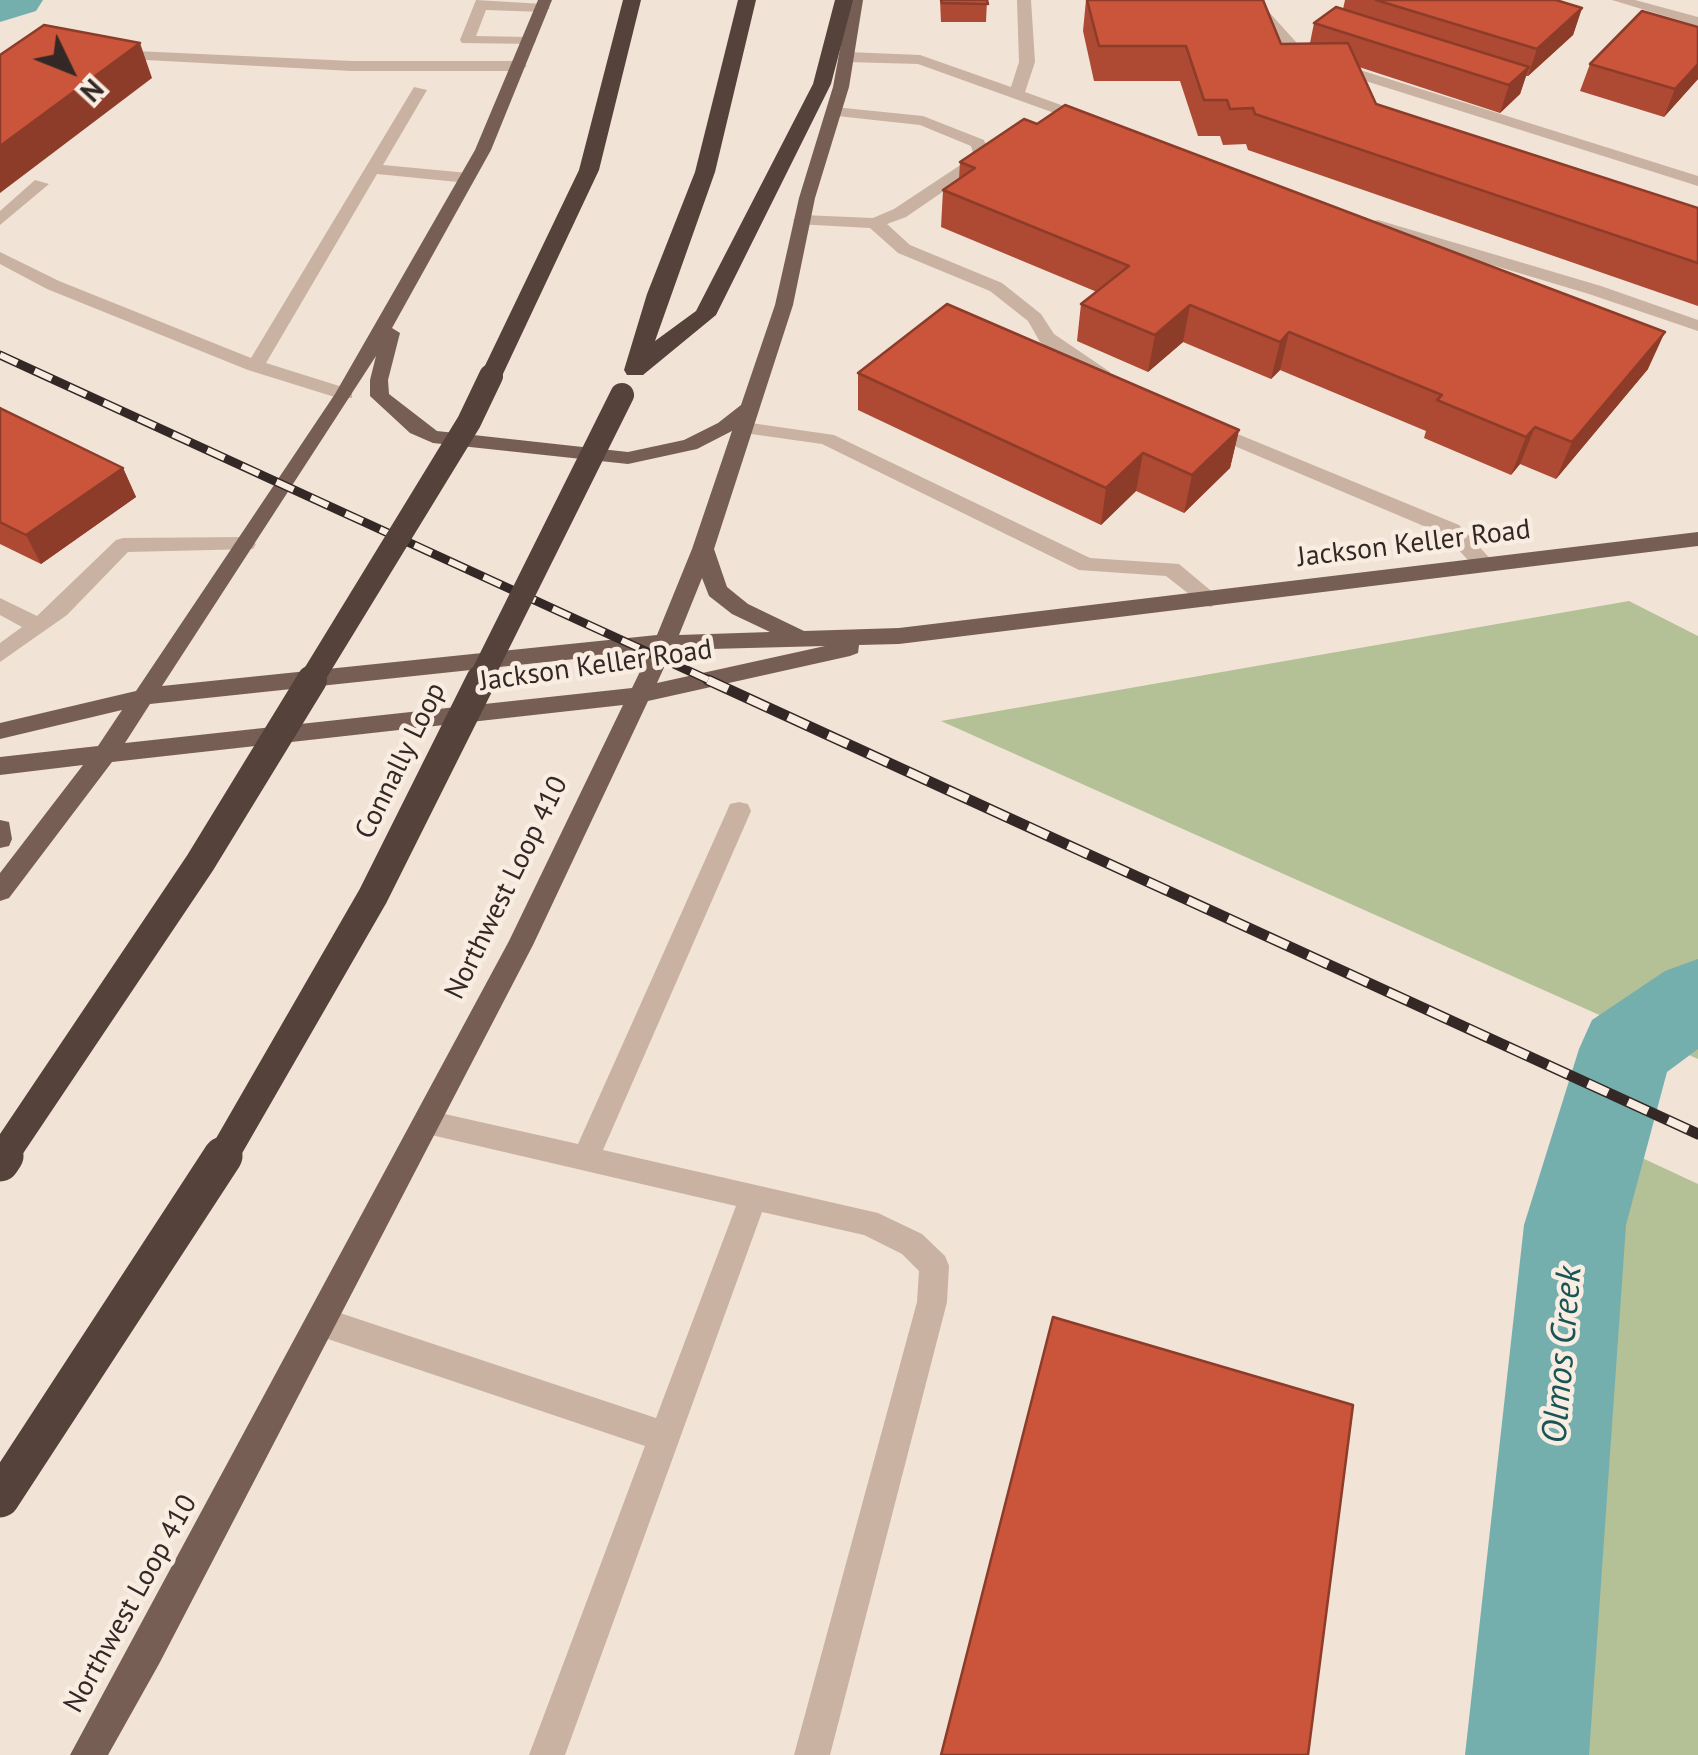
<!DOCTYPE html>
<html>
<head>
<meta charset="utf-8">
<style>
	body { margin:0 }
	#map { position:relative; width:1698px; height:1755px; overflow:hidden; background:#f1e3d6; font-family:"PT Sans",sans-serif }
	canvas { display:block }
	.north { position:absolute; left:20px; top:20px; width:100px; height:100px; -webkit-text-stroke:8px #f9ede2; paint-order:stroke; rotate:133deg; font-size:28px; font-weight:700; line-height:40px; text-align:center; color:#332825 }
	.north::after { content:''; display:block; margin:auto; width:35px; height:45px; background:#332825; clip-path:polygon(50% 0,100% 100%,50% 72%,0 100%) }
</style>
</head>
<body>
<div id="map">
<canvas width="1698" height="1755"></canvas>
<div class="north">N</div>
</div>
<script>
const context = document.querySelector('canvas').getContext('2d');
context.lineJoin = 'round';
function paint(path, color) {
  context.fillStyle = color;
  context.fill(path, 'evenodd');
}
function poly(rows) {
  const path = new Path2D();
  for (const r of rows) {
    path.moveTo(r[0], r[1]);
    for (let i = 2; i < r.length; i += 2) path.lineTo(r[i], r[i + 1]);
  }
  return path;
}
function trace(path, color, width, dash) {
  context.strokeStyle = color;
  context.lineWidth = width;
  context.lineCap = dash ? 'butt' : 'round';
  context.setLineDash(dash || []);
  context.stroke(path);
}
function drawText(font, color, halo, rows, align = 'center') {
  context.font = font + ' "PT Sans",sans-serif';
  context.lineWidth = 9;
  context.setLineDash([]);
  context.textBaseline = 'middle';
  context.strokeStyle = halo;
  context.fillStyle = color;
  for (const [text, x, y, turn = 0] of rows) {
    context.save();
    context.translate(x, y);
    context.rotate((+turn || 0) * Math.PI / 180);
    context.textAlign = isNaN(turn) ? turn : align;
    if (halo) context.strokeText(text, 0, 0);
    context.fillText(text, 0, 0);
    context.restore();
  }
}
paint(poly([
	[1629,601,1698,636,1698,1059,941,721],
	[1625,1150,1698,1184,1698,1755,1558,1755,1606,1231]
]), '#b4c096');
paint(poly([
	[0,0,43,0,36,11,0,22,0,0],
	[1698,959,1698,1049,1667,1072,1626,1225,1589,1755,1465,1755,1524,1225,1579,1049,1592,1020,1665,971,1698,959]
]), '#74afae');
paint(poly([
	[476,0,543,4,550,8,543,12,486,10,476,36,529,37,536,41,534,44,462,43,460,40,476,0],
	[1017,0,1031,0,1035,62,1025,92,1097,118,1097,124,1085,124,918,64,847,62,839,57,847,52,920,55,1011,87,1019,62,1017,0],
	[1238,0,1258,0,1306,53,1698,176,1698,186,1296,59,1238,0],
	[1612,0,1635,0,1698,17,1698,26,1612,0],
	[114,50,352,61,519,61,527,66,519,71,352,71,109,58,109,52,114,50],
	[414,87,427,90,383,165,468,173,476,178,468,183,377,174,266,363,352,390,352,398,338,398,248,370,47,289,0,264,0,252,59,281,251,358,414,87],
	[834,107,923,116,984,140,991,157,989,160,906,217,887,224,910,245,1002,283,1041,314,1054,334,1110,372,1110,380,1096,380,1040,342,1028,321,990,291,898,253,870,228,796,224,793,220,802,215,873,218,894,209,974,156,971,146,920,125,828,115,828,109,834,107],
	[35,180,49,184,0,225,0,211,35,180],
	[1378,220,1601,286,1698,320,1698,331,1589,294,1372,229,1372,221,1378,220],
	[1206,421,1459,525,1497,566,1494,571,1478,571,1445,535,1199,431,1199,423,1206,421],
	[744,422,834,435,1090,558,1179,564,1222,600,1211,607,1203,605,1166,576,1079,570,822,444,737,432,734,428,744,422],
	[246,537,256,544,253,549,128,552,67,615,0,662,0,643,22,627,0,615,0,598,37,616,116,540,123,538,246,537],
	[739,802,748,804,751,811,603,1150,878,1213,922,1234,945,1256,949,1266,947,1302,830,1755,794,1755,917,1302,919,1271,902,1254,864,1235,762,1212,565,1755,529,1755,645,1446,322,1337,311,1332,307,1322,311,1312,322,1307,656,1418,736,1206,427,1134,417,1131,413,1122,417,1113,427,1110,578,1144,727,811,730,804,739,802]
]), '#c9b2a2');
paint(poly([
	[538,0,552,0,491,150,392,328,400,333,388,380,389,394,437,431,628,452,684,440,718,423,741,405,775,305,799,198,833,87,849,0,863,0,849,87,815,198,793,305,714,549,727,587,748,604,804,631,899,628,1698,532,1698,546,899,644,859,645,858,653,850,656,648,701,533,945,159,1664,108,1755,70,1755,509,941,623,705,112,762,9,898,0,901,0,873,83,765,0,775,0,757,98,746,122,710,0,739,0,723,136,691,335,394,475,150,538,0],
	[376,356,370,380,370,396,410,433,433,443,628,464,697,449,732,431,692,549,657,635,162,686,376,356],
	[702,578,709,596,732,614,770,632,679,635,702,578],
	[825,646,657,683,672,650,825,646],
	[650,651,632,688,125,743,150,704,650,651],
	[0,820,9,822,12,839,9,846,0,848,0,820]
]), '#765e55');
paint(poly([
	[623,0,641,0,599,170,502,376,499,381,483,381,480,376,579,170,623,0],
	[738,0,756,0,715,172,655,341,696,311,813,84,835,0,853,0,831,84,716,315,643,375,627,375,624,370,647,294,695,172,738,0]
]), '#55423b');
const railFar1 = poly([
	[0,355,713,682]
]);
const rail = poly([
	[708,680,1698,1134]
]);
trace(railFar1, '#332825', 9);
trace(rail, '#332825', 11);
trace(railFar1, '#f9ede2', 6, [19]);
trace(rail, '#f9ede2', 8, [22]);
trace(poly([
	[310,682,469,422,491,376],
	[479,682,622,395]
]), '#55423b', 24);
trace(poly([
	[2,1158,200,863,312,680],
	[222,1158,373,896,481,680]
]), '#55423b', 30);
trace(poly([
	[0,1162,4,1156],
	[0,1498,223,1156]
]), '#55423b', 39);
paint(poly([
	[940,0,987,0,986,22,941,22],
	[1086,0,1263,0,1281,44,1310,43,1314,23,1343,9,1345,0,1556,0,1582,8,1573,35,1528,76,1526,76,1520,94,1500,113,1359,67,1376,104,1698,208,1698,306,1248,150,1246,144,1223,145,1220,136,1198,136,1180,81,1094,81,1083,31],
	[1590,64,1698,79,1664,117,1580,91],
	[960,162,1648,369,1556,479,1520,464,1511,475,1424,438,1426,431,1280,370,1271,379,1183,342,1148,372,1077,341,1081,304,1097,292,941,227,943,190,959,179],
	[858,373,1239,430,1230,468,1184,513,1136,491,1101,525,858,410],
	[0,408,123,468,136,497,41,564,0,544]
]), '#ae4933');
paint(poly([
	[1582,8,1573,35,1528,76,1537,49],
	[140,43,152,78,0,193,0,146],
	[1698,64,1698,79,1664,117,1675,89],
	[1529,67,1520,94,1500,113,1509,85],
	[1190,305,1183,342,1148,372,1155,335],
	[1289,332,1280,370,1271,379,1280,342],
	[1665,332,1648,369,1556,479,1572,442],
	[1535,427,1520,464,1511,475,1526,437],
	[1239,430,1230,468,1184,513,1192,475],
	[1143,453,1136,491,1101,525,1106,488],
	[123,468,136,497,41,564,26,535]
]), '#8d3c29');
const building = poly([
	[941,0,987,0,988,4,942,3,941,0],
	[1087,0,1263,0,1281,44,1348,43,1376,104,1698,208,1698,263,1255,114,1253,108,1230,109,1227,100,1204,100,1186,46,1099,46,1087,0],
	[1376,0,1556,0,1582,8,1537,49,1376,0],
	[1336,7,1529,67,1509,85,1314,23,1336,7],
	[1642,11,1698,27,1698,64,1675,89,1590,64,1642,11],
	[44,25,140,43,0,146,0,55,44,25],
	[1065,105,1665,332,1572,442,1535,427,1526,437,1437,400,1442,395,1289,332,1280,342,1190,305,1155,335,1081,304,1129,266,943,190,975,168,960,162,1024,119,1037,124,1065,105],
	[947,304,1239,430,1192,475,1143,453,1106,488,858,373,947,304],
	[0,408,123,468,26,535,0,522,0,408],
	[1053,1317,1353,1405,1308,1755,941,1755,1053,1317]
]);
paint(building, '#ca553b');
trace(building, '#8d3c29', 2.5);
drawText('28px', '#332825', '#f9ede2', [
	["Jackson Keller Road",1414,544,-7],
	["Jackson Keller Road",596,666,-8],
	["Connally Loop",401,761,-64],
	["Northwest Loop 410",507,888,-64],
	["Northwest Loop 410",131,1604,-61]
]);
drawText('italic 35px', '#195556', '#f9ede2', [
	["Olmos Creek",1563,1355,-85]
]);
</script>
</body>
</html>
